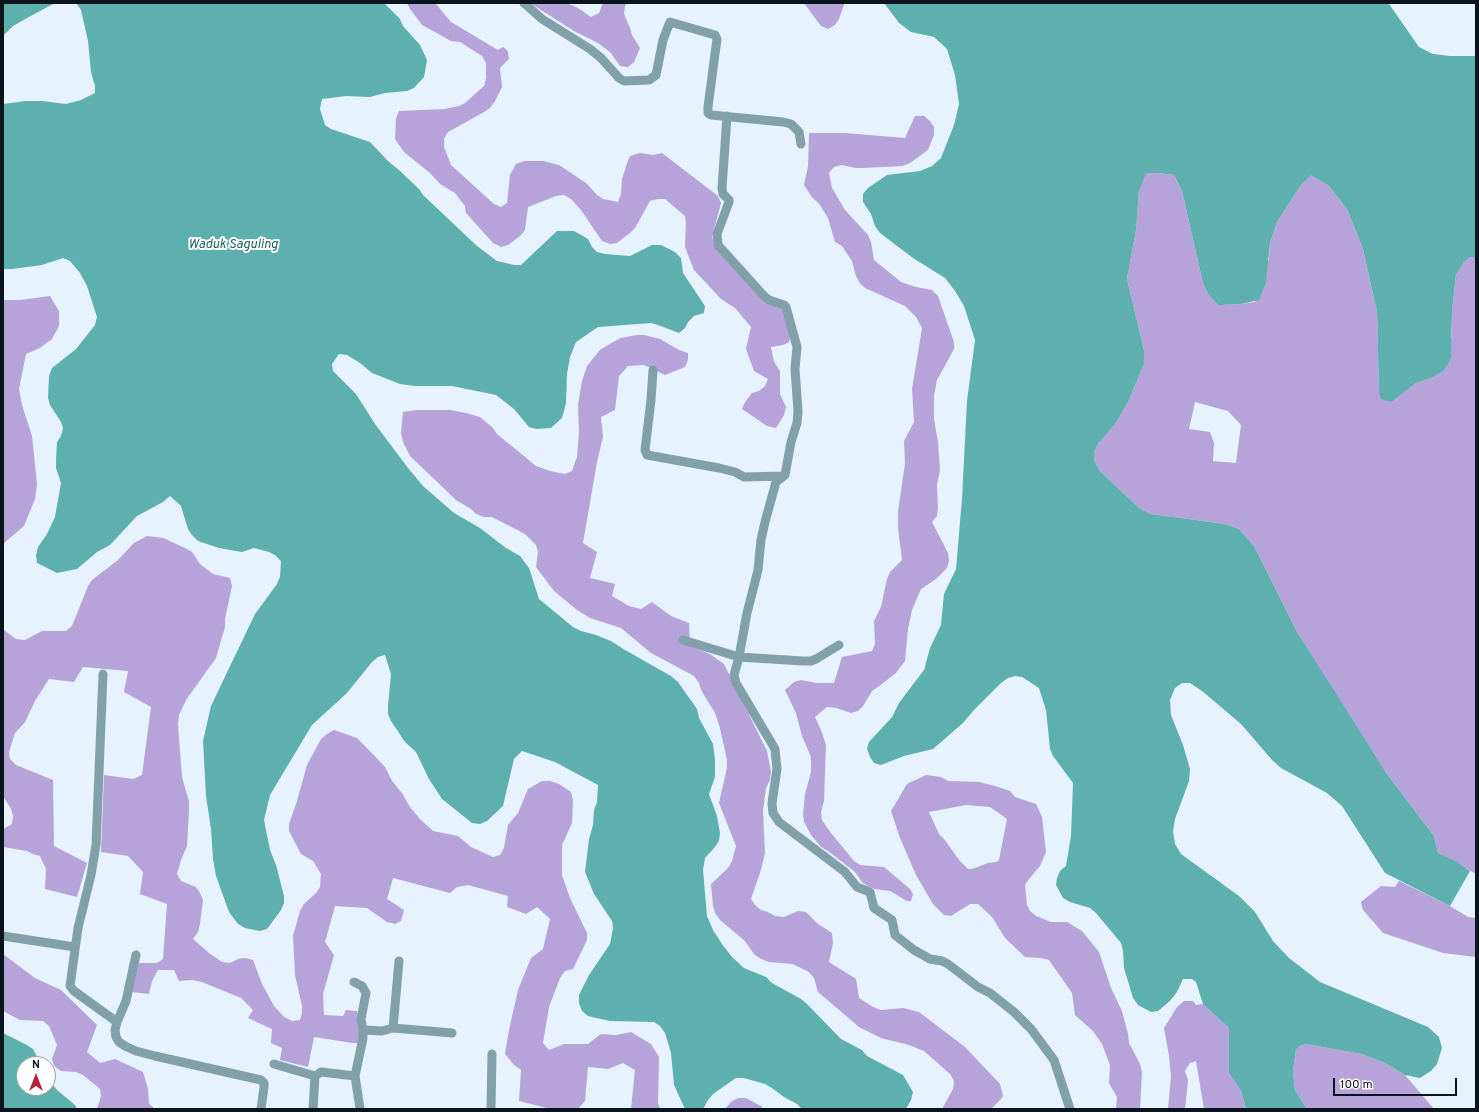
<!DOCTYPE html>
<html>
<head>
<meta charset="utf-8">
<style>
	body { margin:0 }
	#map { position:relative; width:1479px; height:1112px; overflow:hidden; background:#e6f2fd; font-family:Overpass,sans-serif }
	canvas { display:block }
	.frame { position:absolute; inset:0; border:4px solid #09141d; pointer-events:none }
	.north { position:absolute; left:16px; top:1056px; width:40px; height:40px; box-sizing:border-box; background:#fff; border:1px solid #9da1a5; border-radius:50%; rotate:0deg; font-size:11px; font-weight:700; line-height:16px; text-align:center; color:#09141d }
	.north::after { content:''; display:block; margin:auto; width:14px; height:18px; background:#b52339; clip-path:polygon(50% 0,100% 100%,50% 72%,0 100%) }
	.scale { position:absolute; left:1333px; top:1078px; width:124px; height:18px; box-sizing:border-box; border:2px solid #09141d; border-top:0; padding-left:5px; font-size:12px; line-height:14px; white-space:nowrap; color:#09141d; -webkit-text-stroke:3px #fff; paint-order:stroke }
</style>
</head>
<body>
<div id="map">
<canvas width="1479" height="1112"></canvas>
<div class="frame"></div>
<div class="north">N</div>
<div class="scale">100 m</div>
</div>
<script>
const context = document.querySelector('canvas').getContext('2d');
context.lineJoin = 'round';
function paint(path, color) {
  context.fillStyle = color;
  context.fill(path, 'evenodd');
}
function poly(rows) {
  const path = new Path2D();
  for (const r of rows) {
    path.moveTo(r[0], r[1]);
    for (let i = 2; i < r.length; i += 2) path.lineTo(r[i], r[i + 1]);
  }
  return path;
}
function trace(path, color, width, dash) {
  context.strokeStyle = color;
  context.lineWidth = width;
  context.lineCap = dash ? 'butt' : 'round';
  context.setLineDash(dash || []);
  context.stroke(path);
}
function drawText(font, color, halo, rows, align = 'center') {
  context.font = font + ' Overpass,sans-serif';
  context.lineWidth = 4;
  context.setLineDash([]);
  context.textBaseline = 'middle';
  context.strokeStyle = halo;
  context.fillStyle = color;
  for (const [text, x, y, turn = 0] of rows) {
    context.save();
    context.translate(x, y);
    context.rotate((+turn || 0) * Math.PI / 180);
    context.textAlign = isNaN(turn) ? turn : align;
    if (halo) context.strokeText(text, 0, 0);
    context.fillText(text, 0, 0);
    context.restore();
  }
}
paint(poly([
	[407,3,435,3,451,22,498,50,503,47,506,49,508,52,509,59,500,68,502,87,495,101,490,108,484,112,448,132,444,139,444,147,451,165,494,204,501,207,507,203,510,175,516,164,524,161,543,161,559,165,586,183,597,195,603,199,618,202,621,194,622,179,627,163,630,156,640,153,653,155,662,153,718,196,721,203,712,237,714,244,781,306,789,331,790,338,789,342,783,345,771,347,774,362,780,371,780,394,786,407,784,415,776,428,767,426,742,409,745,402,752,393,759,391,765,386,768,379,754,371,746,349,751,327,735,308,721,299,694,270,685,247,686,223,685,216,665,199,658,199,650,201,635,228,630,233,617,243,610,244,602,241,581,210,571,199,564,195,556,196,528,207,525,230,520,236,508,245,501,247,493,243,466,213,465,206,455,193,440,184,430,173,404,152,395,139,396,118,399,111,444,109,459,106,465,103,484,86,486,78,486,63,482,56,460,42,451,41,422,25,410,9],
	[530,3,567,3,578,8,591,17,599,13,603,3,627,3,625,6,624,14,630,28,632,35,640,48,634,62,628,67,620,66,610,52,598,43,574,31],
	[804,3,843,3,844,5,839,19,835,25,828,29,821,26],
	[915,116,924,116,930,121,934,127,934,135,928,150,910,163,902,166,864,168,856,168,842,165,834,167,829,173,832,188,845,210,868,235,871,242,874,260,901,282,916,287,932,290,938,296,954,342,954,349,937,380,934,396,934,419,938,442,940,470,937,485,938,508,937,516,932,522,948,553,949,561,947,568,936,579,921,589,912,610,908,629,905,661,896,673,878,687,872,691,863,706,858,711,851,713,836,708,827,707,815,717,821,730,826,745,824,801,821,812,822,820,831,833,854,861,860,865,884,867,910,889,913,894,911,901,907,901,890,891,875,889,868,886,862,882,855,872,828,851,821,847,811,835,804,822,803,814,805,794,811,772,811,757,802,736,796,713,785,690,794,682,801,680,817,683,834,683,842,657,872,651,875,644,874,621,881,607,887,579,890,572,902,560,898,528,898,512,905,463,904,441,914,422,912,389,922,328,916,317,905,306,865,288,859,282,856,276,852,261,842,246,835,242,828,218,820,205,812,197,804,185,808,166,809,133,845,133,905,138],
	[1145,173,1158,173,1174,175,1182,191,1203,283,1208,294,1218,305,1221,305,1241,304,1255,302,1269,259,1270,243,1277,222,1301,185,1311,174,1328,185,1347,209,1363,249,1377,312,1379,391,1392,402,1416,383,1431,378,1452,337,1452,313,1455,283,1456,275,1464,262,1470,257,1476,258,1476,874,1438,853,1434,836,1387,774,1327,681,1297,632,1254,546,1239,529,1225,524,1151,514,1139,508,1100,471,1094,460,1094,452,1098,444,1116,423,1128,402,1144,364,1144,350,1127,279,1136,230,1139,191],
	[1195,402,1228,411,1241,425,1236,463,1213,461,1214,443,1210,432,1189,429],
	[50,296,59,311,59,326,52,339,40,348,26,354,19,389,22,405,32,436,37,484,35,499,24,526,3,544,3,300,20,300],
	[637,335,644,335,660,339,679,350,688,353,688,360,685,367,665,375,644,365,628,366,619,376,615,410,601,417,603,437,597,462,583,543,597,552,590,578,615,584,612,596,629,606,641,609,652,602,671,616,689,623,690,646,710,654,724,664,731,678,767,751,771,772,770,780,766,788,763,811,765,853,761,870,751,899,755,905,761,910,768,912,775,916,784,917,798,911,806,912,818,924,832,933,833,943,829,962,856,979,859,998,873,1007,881,1010,903,1008,919,1012,965,1047,1000,1084,1003,1096,1001,1099,991,1109,942,1109,953,1089,954,1081,950,1074,924,1051,909,1045,881,1038,859,1027,818,992,814,978,809,972,793,964,769,962,761,959,754,954,745,941,720,920,715,913,713,906,711,884,728,868,732,861,736,846,719,803,727,768,727,760,720,728,715,713,701,690,699,683,694,676,651,653,621,628,590,618,577,610,554,591,536,567,538,552,536,545,525,534,492,517,484,517,476,514,471,509,456,500,410,456,403,442,401,433,403,412,417,410,450,410,466,413,480,417,492,427,497,434,536,466,550,471,565,474,572,471,577,457,579,433,578,405,582,381,587,366,600,350,613,342,621,338],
	[147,536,163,538,185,548,192,552,200,564,213,574,230,578,232,586,225,619,225,627,216,658,186,700,179,715,178,725,182,777,189,802,189,811,187,846,181,860,177,874,181,881,196,887,200,893,203,900,200,924,198,932,193,939,209,953,222,962,230,963,238,959,245,958,253,960,262,984,274,1006,284,1017,292,1021,300,1020,302,1013,302,1006,295,975,293,936,300,911,304,904,316,893,320,887,321,874,313,861,301,854,289,831,289,824,297,801,307,765,321,739,327,734,334,730,357,738,363,744,385,767,392,781,402,793,410,807,420,819,433,831,458,836,471,847,493,857,500,855,504,848,508,825,518,813,528,789,542,781,550,781,559,784,571,792,573,800,572,823,562,845,562,875,570,898,587,933,587,940,573,969,565,971,560,978,549,1007,543,1043,549,1050,564,1044,588,1044,601,1034,616,1035,631,1032,651,1044,659,1057,658,1103,660,1109,631,1109,635,1070,623,1063,608,1069,588,1067,585,1101,578,1109,551,1109,519,1101,521,1070,514,1065,505,1054,509,1030,518,990,531,958,543,949,550,919,537,907,526,914,507,907,508,896,468,885,457,887,450,893,393,878,387,899,404,910,401,921,395,924,387,922,367,908,335,906,325,942,334,955,323,994,324,1015,343,1016,346,1010,357,1011,360,1043,352,1043,314,1037,308,1067,280,1060,282,1048,271,1043,272,1029,248,1018,253,1010,241,998,202,982,192,980,179,981,174,970,158,970,152,981,149,994,132,992,139,963,157,963,163,959,167,904,140,894,143,872,128,856,101,852,104,775,133,779,142,775,151,707,124,692,128,671,83,667,74,682,49,679,35,701,25,722,15,733,9,752,10,759,16,765,53,780,54,846,87,863,77,897,45,889,46,869,40,856,33,854,27,851,3,847,3,829,12,824,13,816,11,809,3,796,3,612,4,630,16,639,25,640,42,631,66,631,72,626,88,586,92,580,118,560,134,543],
	[926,775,941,777,948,781,979,782,995,786,1010,791,1015,797,1036,804,1042,817,1046,852,1040,866,1029,879,1025,885,1027,905,1030,911,1036,916,1051,922,1067,922,1082,931,1099,952,1111,988,1122,1011,1128,1034,1129,1043,1140,1064,1142,1072,1140,1109,1116,1109,1117,1097,1109,1083,1110,1065,1102,1044,1093,1031,1075,1015,1072,993,1049,960,1041,958,1025,957,1005,938,992,917,978,904,970,904,951,916,944,915,933,904,916,875,900,838,891,811,907,784],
	[966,805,990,807,1007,819,999,860,996,862,988,863,972,869,968,869,959,860,945,840,939,834,929,812],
	[1399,881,1450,906,1468,917,1476,918,1476,957,1443,953,1383,933,1363,910,1361,902,1381,886,1395,887],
	[3,954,35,978,61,990,97,1025,87,1052,100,1063,115,1059,143,1072,148,1089,149,1104,153,1107,153,1109,97,1109,101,1096,100,1089,83,1075,76,1072,61,1071,54,1066,52,1059,57,1045,49,1026,43,1021,20,1020,3,1011],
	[1184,1001,1193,1001,1196,1005,1203,1004,1229,1028,1229,1073,1241,1091,1246,1109,1204,1109,1196,1061,1190,1063,1185,1071,1188,1080,1185,1109,1168,1109,1171,1076,1169,1056,1164,1028,1177,1007],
	[1306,1044,1361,1054,1385,1063,1405,1075,1434,1109,1307,1109,1295,1090,1293,1072,1296,1050,1300,1046],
	[738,1098,746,1098,761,1106,764,1109,725,1109,731,1102]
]), '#b5a3da');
paint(poly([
	[3,3,55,3,27,18,13,26,3,36],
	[76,3,384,3,400,19,403,26,420,45,427,60,424,77,414,88,407,91,385,93,370,97,346,96,322,99,320,109,325,125,331,129,370,142,388,161,400,171,419,189,423,195,477,246,497,261,514,265,521,265,557,231,574,231,588,239,592,247,597,252,605,254,630,256,652,245,661,245,675,252,681,258,683,273,705,306,704,313,694,316,688,322,685,328,679,333,658,325,651,323,598,327,576,342,570,357,567,374,566,403,564,411,562,418,551,428,536,429,529,427,514,409,496,395,452,386,415,386,400,384,372,373,360,363,347,355,339,354,332,364,333,371,356,394,375,424,408,468,423,486,454,513,480,528,506,548,520,556,529,568,539,599,573,627,581,631,596,635,611,641,625,650,671,676,678,682,697,709,699,718,713,744,715,760,715,777,709,794,717,816,720,833,719,841,715,847,705,858,703,870,707,916,713,930,722,944,732,957,744,968,766,977,772,983,801,999,807,1004,841,1039,862,1050,867,1056,903,1075,913,1092,911,1100,906,1109,802,1109,797,1104,784,1097,772,1088,765,1084,744,1078,736,1078,713,1094,708,1100,703,1109,685,1109,674,1085,671,1053,665,1033,660,1026,654,1022,610,1021,596,1018,588,1016,582,1011,579,1003,579,995,589,975,610,944,613,928,612,921,594,894,585,872,589,839,593,825,594,810,597,802,598,785,555,762,522,751,514,759,503,806,487,821,480,824,472,823,442,799,429,779,416,752,405,742,391,721,388,714,388,706,391,674,385,655,378,657,372,662,347,693,312,725,270,795,264,820,270,850,276,865,284,896,284,903,281,910,267,929,260,931,245,928,238,924,229,912,216,876,213,859,211,829,206,796,203,741,211,706,255,614,277,584,280,577,281,561,275,555,269,552,254,548,242,552,219,548,198,541,192,535,188,529,181,506,170,496,163,502,137,516,110,545,97,552,77,569,57,573,37,563,36,555,38,547,47,534,55,517,61,483,56,468,56,460,57,442,61,436,63,428,61,422,50,405,48,398,49,376,52,368,76,349,95,325,97,317,87,286,80,273,70,261,63,258,42,265,12,269,3,269,3,104,26,101,42,101,66,104,81,100,95,93,95,86,91,72,88,41,81,10],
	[884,3,1385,3,1389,4,1419,47,1433,54,1450,56,1476,56,1476,258,1470,257,1464,262,1456,275,1455,283,1452,313,1451,357,1448,364,1443,371,1431,378,1416,383,1392,402,1381,399,1379,391,1377,312,1363,249,1347,209,1328,185,1311,175,1301,185,1277,222,1270,243,1266,282,1259,300,1241,304,1221,305,1218,305,1208,294,1203,283,1182,191,1174,175,1158,173,1146,173,1139,191,1136,230,1127,279,1144,350,1144,364,1128,402,1116,423,1098,444,1094,452,1094,460,1100,471,1139,508,1151,514,1225,524,1239,529,1254,546,1297,632,1387,774,1434,836,1438,853,1455,861,1470,871,1450,906,1385,873,1342,806,1327,793,1281,768,1272,760,1241,724,1202,691,1190,683,1182,683,1175,688,1170,700,1171,715,1183,745,1190,769,1189,781,1175,819,1173,831,1175,844,1181,854,1239,896,1255,912,1273,941,1289,958,1320,982,1428,1027,1439,1037,1442,1048,1437,1064,1431,1071,1420,1078,1405,1075,1385,1063,1361,1054,1306,1044,1300,1046,1296,1050,1293,1072,1295,1090,1307,1109,1246,1109,1241,1091,1229,1073,1229,1028,1203,1004,1196,982,1192,979,1183,979,1177,992,1170,1001,1158,1011,1151,1012,1138,1005,1133,998,1124,968,1123,951,1121,943,1096,913,1090,908,1070,902,1063,898,1056,885,1057,878,1060,871,1066,866,1071,836,1073,783,1053,756,1050,749,1046,710,1039,688,1022,677,1015,676,1008,678,1001,683,974,710,963,723,933,749,904,756,881,765,874,763,870,757,867,749,869,742,892,717,899,703,924,670,930,648,941,625,944,594,956,569,962,499,967,401,975,340,964,306,955,291,945,278,913,258,880,233,875,226,871,214,863,202,863,194,868,188,887,175,920,171,932,166,941,158,954,125,959,104,955,75,947,49,934,37,911,32,899,23],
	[3,1033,27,1045,33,1049,41,1064,24,1064,24,1088,48,1088,48,1079,57,1090,75,1105,77,1109,3,1109]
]), '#5eb0ae');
trace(poly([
	[524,3,542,19,590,49,601,58,619,78,624,81,649,80,656,75,663,40,670,22,715,35,717,39,708,107,708,113,711,115,783,122,791,124,799,132,801,144],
	[727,116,722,188,723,194,729,200,729,202,717,234,718,245,764,296,769,300,784,305,786,307,797,347,795,369,798,411,797,423,791,442,785,475,776,482,765,522,761,540,758,570,747,613,739,657,734,675,736,683,775,749,777,769,772,803,773,813,779,822,845,872,857,887,870,892,874,908,892,920,895,935,914,950,930,959,942,961,948,964,978,987,990,993,1014,1012,1031,1029,1054,1060,1070,1109],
	[653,370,651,400,645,450,647,455,719,468,735,472,744,477,784,476],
	[683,640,739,657,803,661,811,661,816,659,839,645],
	[103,674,96,845,91,875,78,928,70,986,74,991,117,1022,115,1030,116,1037,119,1042,125,1046,136,1051,155,1056,261,1080,264,1083,264,1087,261,1109],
	[3,936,75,947],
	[354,982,362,986,366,993,361,1019,363,1030],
	[117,1022,126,1001,136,955],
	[393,1028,452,1033],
	[274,1064,315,1076],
	[355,1076,363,1038,363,1030,382,1031,393,1028,399,961],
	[313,1109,315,1076,321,1072,355,1076,360,1109],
	[491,1109,492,1054]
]), '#82a0aa', 9);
drawText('italic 13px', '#1a5f5d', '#fff', [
	["Waduk Saguling",233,245]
]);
</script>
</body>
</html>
